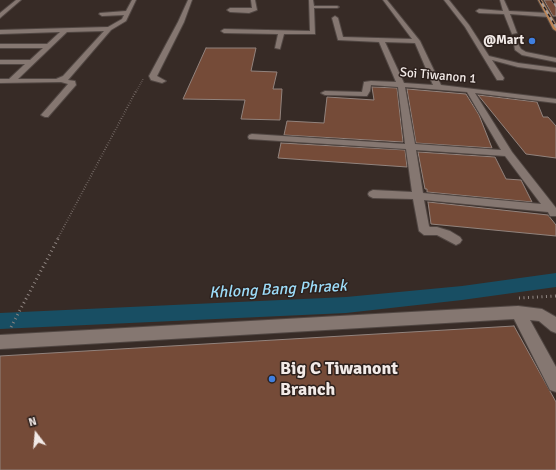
<!DOCTYPE html>
<html>
<head>
<meta charset="utf-8">
<style>
	body { margin:0 }
	#map { position:relative; width:556px; height:470px; overflow:hidden; background:#372b26; font-family:Signika,sans-serif }
	canvas { display:block }
	.north { position:absolute; left:16px; top:414px; width:40px; height:40px; -webkit-text-stroke:3px #2d211d; paint-order:stroke; rotate:344deg; font-size:11px; font-weight:700; line-height:16px; text-align:center; color:#f2eae7 }
	.north::after { content:''; display:block; margin:auto; width:14px; height:18px; background:#f2eae7; clip-path:polygon(50% 0,100% 100%,50% 72%,0 100%) }
</style>
</head>
<body>
<div id="map">
<canvas width="556" height="470"></canvas>
<div class="north">N</div>
</div>
<script>
const context = document.querySelector('canvas').getContext('2d');
context.lineJoin = 'round';
function poly(rows) {
  const path = new Path2D();
  for (const r of rows) {
    path.moveTo(r[0], r[1]);
    for (let i = 2; i < r.length; i += 2) path.lineTo(r[i], r[i + 1]);
  }
  return path;
}
function paint(path, color) {
  context.fillStyle = color;
  context.fill(path, 'evenodd');
}
function trace(path, color, width, dash) {
  context.strokeStyle = color;
  context.lineWidth = width;
  context.lineCap = dash ? 'butt' : 'round';
  context.setLineDash(dash || []);
  context.stroke(path);
}
function drawText(font, color, halo, rows, align = 'center') {
  context.font = font + ' Signika,sans-serif';
  context.lineWidth = 3;
  context.setLineDash([]);
  context.textBaseline = 'middle';
  context.strokeStyle = halo;
  context.fillStyle = color;
  for (const [text, x, y, turn = 0] of rows) {
    context.save();
    context.translate(x, y);
    context.rotate((+turn || 0) * Math.PI / 180);
    context.textAlign = isNaN(turn) ? turn : align;
    if (halo) context.strokeText(text, 0, 0);
    context.fillText(text, 0, 0);
    context.restore();
  }
}
paint(poly([
	[556,273,556,287,462,300,346,313,0,329,0,313,346,297,462,286,556,273]
]), '#184e63');
const building = poly([
	[544,0,556,0,556,16,553,16,544,0],
	[206,48,256,48,251,71,277,72,273,89,282,89,280,120,241,119,245,100,183,99,206,48],
	[372,87,397,88,403,142,284,135,287,121,324,123,327,97,374,100,372,87],
	[407,89,466,94,479,115,492,148,416,143,407,89],
	[478,95,537,102,543,117,548,117,556,126,556,158,526,154,478,95],
	[281,143,405,150,407,167,278,158,281,143],
	[418,152,495,157,506,179,521,180,532,202,427,192,427,189,425,189,418,152],
	[428,202,548,215,556,225,556,236,431,224,428,202],
	[514,326,556,402,556,470,0,470,0,356,514,326]
]);
paint(building, '#754b38');
trace(building, '#92837d', 1);
const minor = poly([
	[16,0,21,0,0,18,0,13,16,0],
	[132,0,136,0,126,21,111,30,68,80,75,81,76,85,48,117,45,117,41,115,68,84,61,82,0,83,0,79,9,79,25,64,0,64,0,60,30,60,43,48,0,48,0,44,47,44,60,32,0,34,0,30,108,27,122,19,124,15,102,16,99,14,100,13,126,11,132,0],
	[104,31,63,76,56,79,18,79,67,32,104,31],
	[188,0,192,0,184,22,157,76,166,81,162,83,151,80,149,76,178,22,188,0],
	[251,0,255,0,257,10,249,13,230,12,227,10,230,8,252,8,251,0],
	[309,0,313,0,314,6,337,6,339,7,337,8,314,8,315,34,284,34,280,49,275,48,278,34,224,33,221,31,224,29,310,31,309,0],
	[383,0,387,0,420,41,441,85,556,99,556,103,475,93,512,152,556,208,556,216,550,216,548,212,424,200,429,226,430,227,437,227,450,231,460,237,462,240,460,243,456,245,437,235,424,235,419,231,413,199,373,198,369,196,368,194,369,192,373,190,412,192,406,149,249,139,248,137,249,135,252,134,405,144,398,87,371,85,370,91,367,96,364,96,325,95,321,93,325,91,362,92,364,82,371,81,396,82,379,42,338,40,332,18,335,16,338,18,343,37,412,39,383,0],
	[385,42,415,43,433,85,404,83,385,42],
	[405,87,467,92,501,150,415,144,405,87],
	[416,150,505,156,541,204,423,193,416,150],
	[444,0,449,0,469,25,489,56,518,63,556,68,556,72,518,67,492,60,504,78,503,80,497,80,465,27,444,0],
	[500,0,504,0,509,11,548,13,551,15,548,17,510,14,517,33,512,34,504,14,479,13,476,11,479,9,503,11,500,0],
	[514,44,518,44,521,49,526,52,556,58,556,62,522,55,515,50,514,44],
	[518,306,542,309,556,317,556,333,551,331,539,321,530,320,556,367,556,392,550,390,514,319,0,349,0,335,518,306]
]);
const major = poly([
	[538,0,542,0,556,24,556,31,553,29,538,0]
]);
trace(minor, '#514743', 2);
trace(major, '#514743', 2);
trace(poly([
	[136,92,143,79]
]), '#908682', 1.5, [0.5, 1.5]);
trace(poly([
	[58,238,136,91]
]), '#908682', 2, [0.5, 2]);
trace(poly([
	[519,298,556,296],
	[11,327,59,237]
]), '#908682', 3, [1, 3.5]);
paint(minor, '#857771');
paint(major, '#bd8453');
const rail = poly([
	[540,0,556,27],
	[552,0,556,6]
]);
trace(rail, '#a69d99', 2);
trace(rail, '#2d211d', 1.5, [4]);
for (const [x, y, r, color] of [
	[532,41,4,"#3f7fe0"],
	[272,379,4,"#3f7fe0"]
]) {
  const dot = new Path2D();
  dot.arc(x, y, r, 0, 2 * Math.PI);
  context.fillStyle = color;
  context.fill(dot);
  trace(dot, '#2d211d', 1.5);
}
drawText('bold 13px', '#f2eae7', '#2d211d', [
	["@Mart",524,41]
], 'right');
drawText('13px', '#f2eae7', '#2d211d', [
	["Soi Tiwanon 1",438,76,5]
]);
drawText('italic 16px', '#9cdcf9', '#2d211d', [
	["Khlong Bang Phraek",278,290,-3]
]);
drawText('bold 18px', '#f2eae7', '#2d211d', [
	["Big C Tiwanont",280,369],
	["Branch",280,390]
], 'left');
</script>
</body>
</html>
